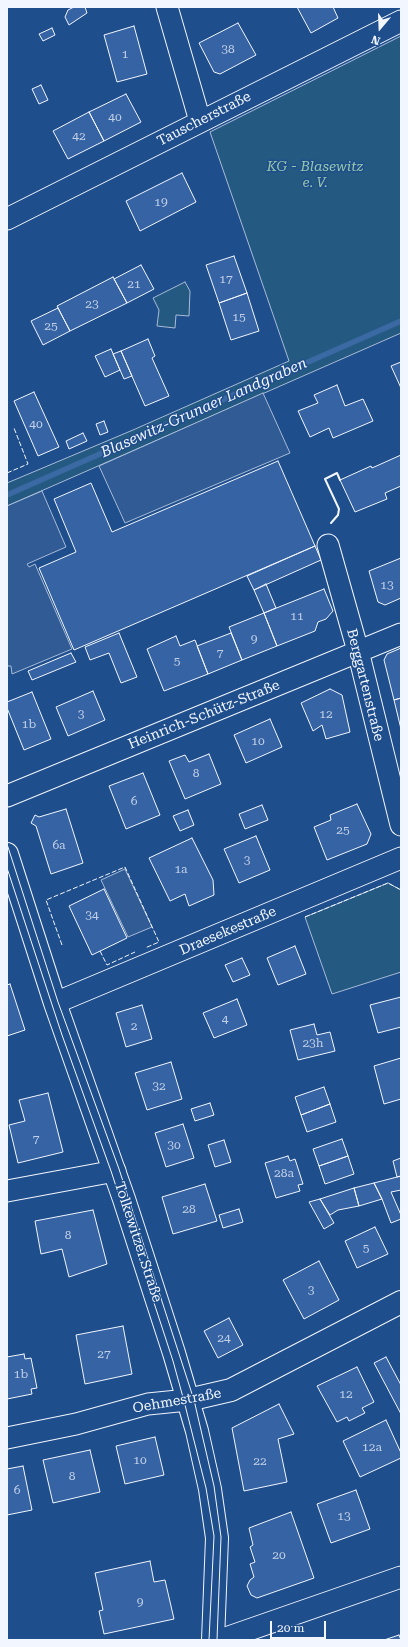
<!DOCTYPE html>
<html>
<head>
<meta charset="utf-8">
<style>
	body { margin:0 }
	#map { position:relative; width:408px; height:1647px; overflow:hidden; background:#1f4e8c; font-family:"Roboto Serif",serif }
	canvas { display:block }
	.frame { position:absolute; inset:0; border:8px solid #f2f6ff; pointer-events:none }
	.north { position:absolute; left:360px; top:8px; width:40px; height:40px; -webkit-text-stroke:3px #1f4e8c; paint-order:stroke; rotate:199deg; font-size:11px; font-weight:700; line-height:16px; text-align:center; color:#f2f6ff }
	.north::after { content:''; display:block; margin:auto; width:14px; height:18px; background:#f2f6ff; clip-path:polygon(50% 0,100% 100%,50% 72%,0 100%) }
	.scale { position:absolute; left:270px; top:1621px; width:56px; height:18px; box-sizing:border-box; border:2px solid #f2f6ff; border-top:0; padding-left:5px; font-size:12px; line-height:14px; white-space:nowrap; color:#f2f6ff; -webkit-text-stroke:3px #1f4e8c; paint-order:stroke }
</style>
</head>
<body>
<div id="map">
<canvas width="408" height="1647"></canvas>
<div class="frame"></div>
<div class="north">N</div>
<div class="scale">20 m</div>
</div>
<script>
const context = document.querySelector('canvas').getContext('2d');
context.lineJoin = 'round';
function paint(path, color) {
  context.fillStyle = color;
  context.fill(path, 'evenodd');
}
function poly(rows) {
  const path = new Path2D();
  for (const r of rows) {
    path.moveTo(r[0], r[1]);
    for (let i = 2; i < r.length; i += 2) path.lineTo(r[i], r[i + 1]);
  }
  return path;
}
function trace(path, color, width, dash) {
  context.strokeStyle = color;
  context.lineWidth = width;
  context.lineCap = dash ? 'butt' : 'round';
  context.setLineDash(dash || []);
  context.stroke(path);
}
function drawText(font, color, halo, rows, align = 'center') {
  context.font = font + ' "Roboto Serif",serif';
  context.lineWidth = 3;
  context.setLineDash([]);
  context.textBaseline = 'middle';
  context.strokeStyle = halo;
  context.fillStyle = color;
  for (const [text, x, y, turn = 0] of rows) {
    context.save();
    context.translate(x, y);
    context.rotate((+turn || 0) * Math.PI / 180);
    context.textAlign = isNaN(turn) ? turn : align;
    if (halo) context.strokeText(text, 0, 0);
    context.fillText(text, 0, 0);
    context.restore();
  }
}
const green = poly([
	[401,36,401,333,7,506,7,483,133,430,289,361,210,132,401,36],
	[185,282,190,291,189,316,176,315,175,328,157,326,159,310,153,298,185,282],
	[388,883,401,890,401,972,332,994,305,917,388,883]
]);
paint(green, '#245a82');
trace(green, '#a8bbd7', 1);
const parking = poly([
	[263,393,290,453,125,523,99,466,263,393],
	[42,491,66,547,27,564,29,567,35,564,72,649,12,674,11,666,7,666,7,506,42,491],
	[125,869,152,927,128,937,101,880,125,869]
]);
paint(parking, '#305b95');
trace(parking, '#a8bbd7', 1);
trace(poly([
	[7,495,401,321]
]), '#3b69a3', 5.5);
const building = poly([
	[74,7,85,7,87,13,69,25,65,17,68,10,74,7],
	[297,7,333,7,338,18,311,33,297,7],
	[238,23,256,55,220,74,214,72,199,43,238,23],
	[134,26,147,74,117,82,104,35,134,26],
	[52,28,55,35,43,41,39,34,52,28],
	[41,85,48,100,39,104,32,89,41,85],
	[126,94,141,122,104,141,89,112,126,94],
	[89,112,104,141,68,159,53,131,89,112],
	[182,173,196,202,140,231,126,201,182,173],
	[234,256,247,293,219,303,206,265,234,256],
	[141,265,154,289,127,303,114,279,141,265],
	[113,277,127,303,70,331,57,306,113,277],
	[247,293,259,331,231,340,219,303,247,293],
	[58,308,70,331,43,345,31,321,58,308],
	[148,339,155,356,152,358,169,396,145,406,121,351,148,339],
	[111,349,120,370,105,377,95,356,111,349],
	[121,351,132,376,124,379,113,354,121,351],
	[401,362,401,388,391,366,401,362],
	[337,385,345,406,363,399,373,421,333,438,329,428,310,437,298,411,318,403,314,395,337,385],
	[34,392,59,447,38,456,14,401,34,392],
	[104,421,108,432,100,435,96,424,104,421],
	[83,433,87,441,69,449,66,441,83,433],
	[401,455,401,486,385,493,387,499,355,512,340,480,371,466,372,468,401,455],
	[278,461,315,546,74,650,39,568,76,552,54,499,91,483,112,532,278,461],
	[315,546,321,560,254,590,247,576,315,546],
	[401,558,401,598,385,605,378,602,369,571,401,558],
	[266,584,276,608,264,613,254,590,266,584],
	[324,589,333,611,326,619,318,622,315,631,277,646,264,613,324,589],
	[264,613,277,646,242,660,229,627,264,613],
	[119,633,137,677,121,683,109,653,90,660,85,647,119,633],
	[231,633,242,660,208,674,197,646,231,633],
	[176,636,180,646,195,640,208,674,164,691,147,649,176,636],
	[401,648,401,698,394,700,384,660,387,654,401,648],
	[71,653,76,662,32,680,28,671,71,653],
	[330,689,342,695,350,732,326,739,322,725,313,731,301,703,330,689],
	[93,691,105,720,68,736,56,707,93,691],
	[32,692,51,739,24,750,7,708,7,702,32,692],
	[401,698,401,729,394,700,401,698],
	[270,719,282,747,246,763,234,735,270,719],
	[209,754,221,784,185,799,169,761,185,755,189,762,209,754],
	[143,773,160,815,126,829,109,786,143,773],
	[357,804,371,834,367,844,327,860,314,827,331,820,330,815,357,804],
	[262,805,268,820,245,829,239,814,262,805],
	[66,809,83,863,51,874,36,826,31,823,35,815,39,817,66,809],
	[188,810,194,825,180,831,173,816,188,810],
	[256,836,270,870,239,883,224,849,256,836],
	[192,838,213,880,214,895,189,906,185,894,170,901,149,858,192,838],
	[104,889,127,938,92,955,69,906,104,889],
	[295,946,306,974,278,985,267,958,295,946],
	[242,958,250,975,233,982,225,965,242,958],
	[10,984,25,1030,7,1036,7,985,10,984],
	[401,997,401,1027,378,1033,370,1005,401,997],
	[237,999,247,1025,214,1038,203,1013,237,999],
	[142,1005,152,1039,126,1047,116,1013,142,1005],
	[314,1024,317,1035,330,1032,335,1051,298,1060,290,1030,314,1024],
	[401,1058,401,1099,384,1104,374,1066,401,1058],
	[171,1062,182,1099,147,1110,135,1073,171,1062],
	[324,1087,330,1104,301,1115,295,1097,324,1087],
	[48,1093,63,1152,18,1163,9,1125,25,1121,19,1100,48,1093],
	[210,1103,214,1115,195,1121,191,1109,210,1103],
	[330,1104,336,1122,307,1132,301,1115,330,1104],
	[183,1124,194,1158,166,1167,155,1133,183,1124],
	[342,1139,348,1156,319,1166,313,1149,342,1139],
	[224,1140,231,1162,215,1167,208,1145,224,1140],
	[288,1156,290,1161,295,1159,303,1184,298,1185,300,1191,276,1198,265,1163,288,1156],
	[348,1156,354,1174,325,1184,319,1166,348,1156],
	[401,1158,401,1176,397,1177,393,1161,401,1158],
	[401,1176,401,1190,391,1192,401,1215,401,1219,391,1223,382,1199,374,1183,401,1176],
	[374,1183,382,1199,359,1206,354,1188,374,1183],
	[205,1184,217,1221,173,1234,162,1197,205,1184],
	[354,1188,359,1206,338,1210,330,1215,320,1199,354,1188],
	[320,1199,334,1223,324,1229,309,1202,320,1199],
	[239,1209,243,1222,223,1228,219,1215,239,1209],
	[93,1210,107,1264,69,1277,62,1249,41,1254,35,1221,93,1210],
	[375,1227,388,1254,357,1268,345,1241,375,1227],
	[319,1261,339,1300,304,1319,283,1280,319,1261],
	[229,1318,243,1345,218,1358,204,1331,229,1318],
	[123,1326,132,1374,85,1384,76,1335,123,1326],
	[24,1354,25,1359,31,1358,37,1388,31,1389,32,1394,7,1399,7,1357,24,1354],
	[386,1357,401,1385,401,1414,374,1363,386,1357],
	[357,1367,374,1402,362,1408,365,1413,349,1421,347,1417,337,1422,317,1386,357,1367],
	[279,1404,294,1434,278,1439,287,1482,244,1491,232,1428,279,1404],
	[386,1420,401,1453,401,1458,360,1477,343,1441,386,1420],
	[155,1437,164,1475,125,1484,116,1446,155,1437],
	[90,1450,100,1492,53,1503,43,1460,90,1450],
	[23,1466,32,1510,7,1515,7,1469,23,1466],
	[356,1490,370,1529,331,1543,317,1504,356,1490],
	[291,1512,314,1578,257,1598,251,1595,247,1586,250,1580,254,1577,250,1564,255,1562,250,1547,253,1545,249,1528,291,1512],
	[150,1561,154,1582,165,1580,174,1619,104,1634,99,1611,103,1610,95,1573,150,1561],
	[399,1635,401,1640,384,1640,399,1635]
]);
paint(building, '#3563a3');
trace(building, '#f2f6ff', 1);
const minor = poly([
	[167,7,200,121],
	[7,219,401,21],
	[328,545,358,651,401,825],
	[7,796,401,634],
	[55,1003,401,858],
	[7,1191,115,1171],
	[7,1438,76,1424,148,1404,188,1400],
	[220,1640,401,1577]
]);
const major = poly([
	[7,854,55,1003,124,1199,174,1353,197,1431,210,1489,217,1538,213,1640],
	[188,1400,231,1390,401,1302]
]);
trace(minor, '#f2f6ff', 23);
trace(major, '#f2f6ff', 24);
trace(minor, '#1f4e8c', 21);
trace(major, '#1f4e8c', 22);
trace(poly([
	[7,844,58,1002,119,1169,194,1400,214,1486,221,1537,217,1640],
	[7,868,62,1035,111,1171,173,1361,184,1401,206,1488,214,1536,209,1640]
]), '#f2f6ff', 1);
trace(poly([
	[7,473,28,464,14,428],
	[305,917,388,883,401,890],
	[62,945,46,900,125,867,159,942,145,948],
	[100,951,107,965,135,952]
]), '#f2f6ff', 1, [5, 2]);
trace(poly([
	[331,523,338,515,339,509,325,479,337,473,340,480]
]), '#f2f6ff', 2);
drawText('12px', '#c3d1e8', null, [
	["38",228,49],
	["1",125,54],
	["40",115,117],
	["42",79,136],
	["19",161,202],
	["17",226,279],
	["21",134,284],
	["23",92,304],
	["15",239,317],
	["25",51,326],
	["40",36,424],
	["13",387,585],
	["11",297,616],
	["9",254,639],
	["7",220,653],
	["5",177,661],
	["3",81,714],
	["12",326,714],
	["1b",29,724],
	["10",258,741],
	["8",196,773],
	["6",134,801],
	["25",343,830],
	["6a",59,845],
	["3",247,860],
	["1a",181,869],
	["34",92,915],
	["4",225,1019],
	["2",134,1026],
	["23h",313,1043],
	["32",159,1086],
	["7",36,1139],
	["30",174,1145],
	["28a",284,1173],
	["28",189,1209],
	["8",68,1235],
	["5",366,1248],
	["3",311,1290],
	["24",224,1338],
	["27",104,1354],
	["1b",21,1374],
	["12",346,1394],
	["12a",372,1447],
	["10",140,1460],
	["22",260,1461],
	["8",72,1476],
	["6",17,1490],
	["13",344,1516],
	["20",279,1555],
	["9",140,1602]
]);
drawText('14px', '#f2f6ff', '#1f4e8c', [
	["Tauscherstraße",204,119,-27],
	["Berggartenstraße",365,685,76],
	["Heinrich-Schütz-Straße",204,715,-22],
	["Draesekestraße",228,931,-23],
	["Tolkewitzer Straße",138,1242,72],
	["Oehmestraße",177,1401,-10]
]);
drawText('italic 14px', '#97c8a6', '#1f4e8c', [
	["KG - Blasewitz",315,167],
	["e. V.",315,183]
]);
drawText('italic 15px', '#f2f6ff', '#1f4e8c', [
	["Blasewitz‐Grunaer Landgraben",204,408,-24]
]);
</script>
</body>
</html>
